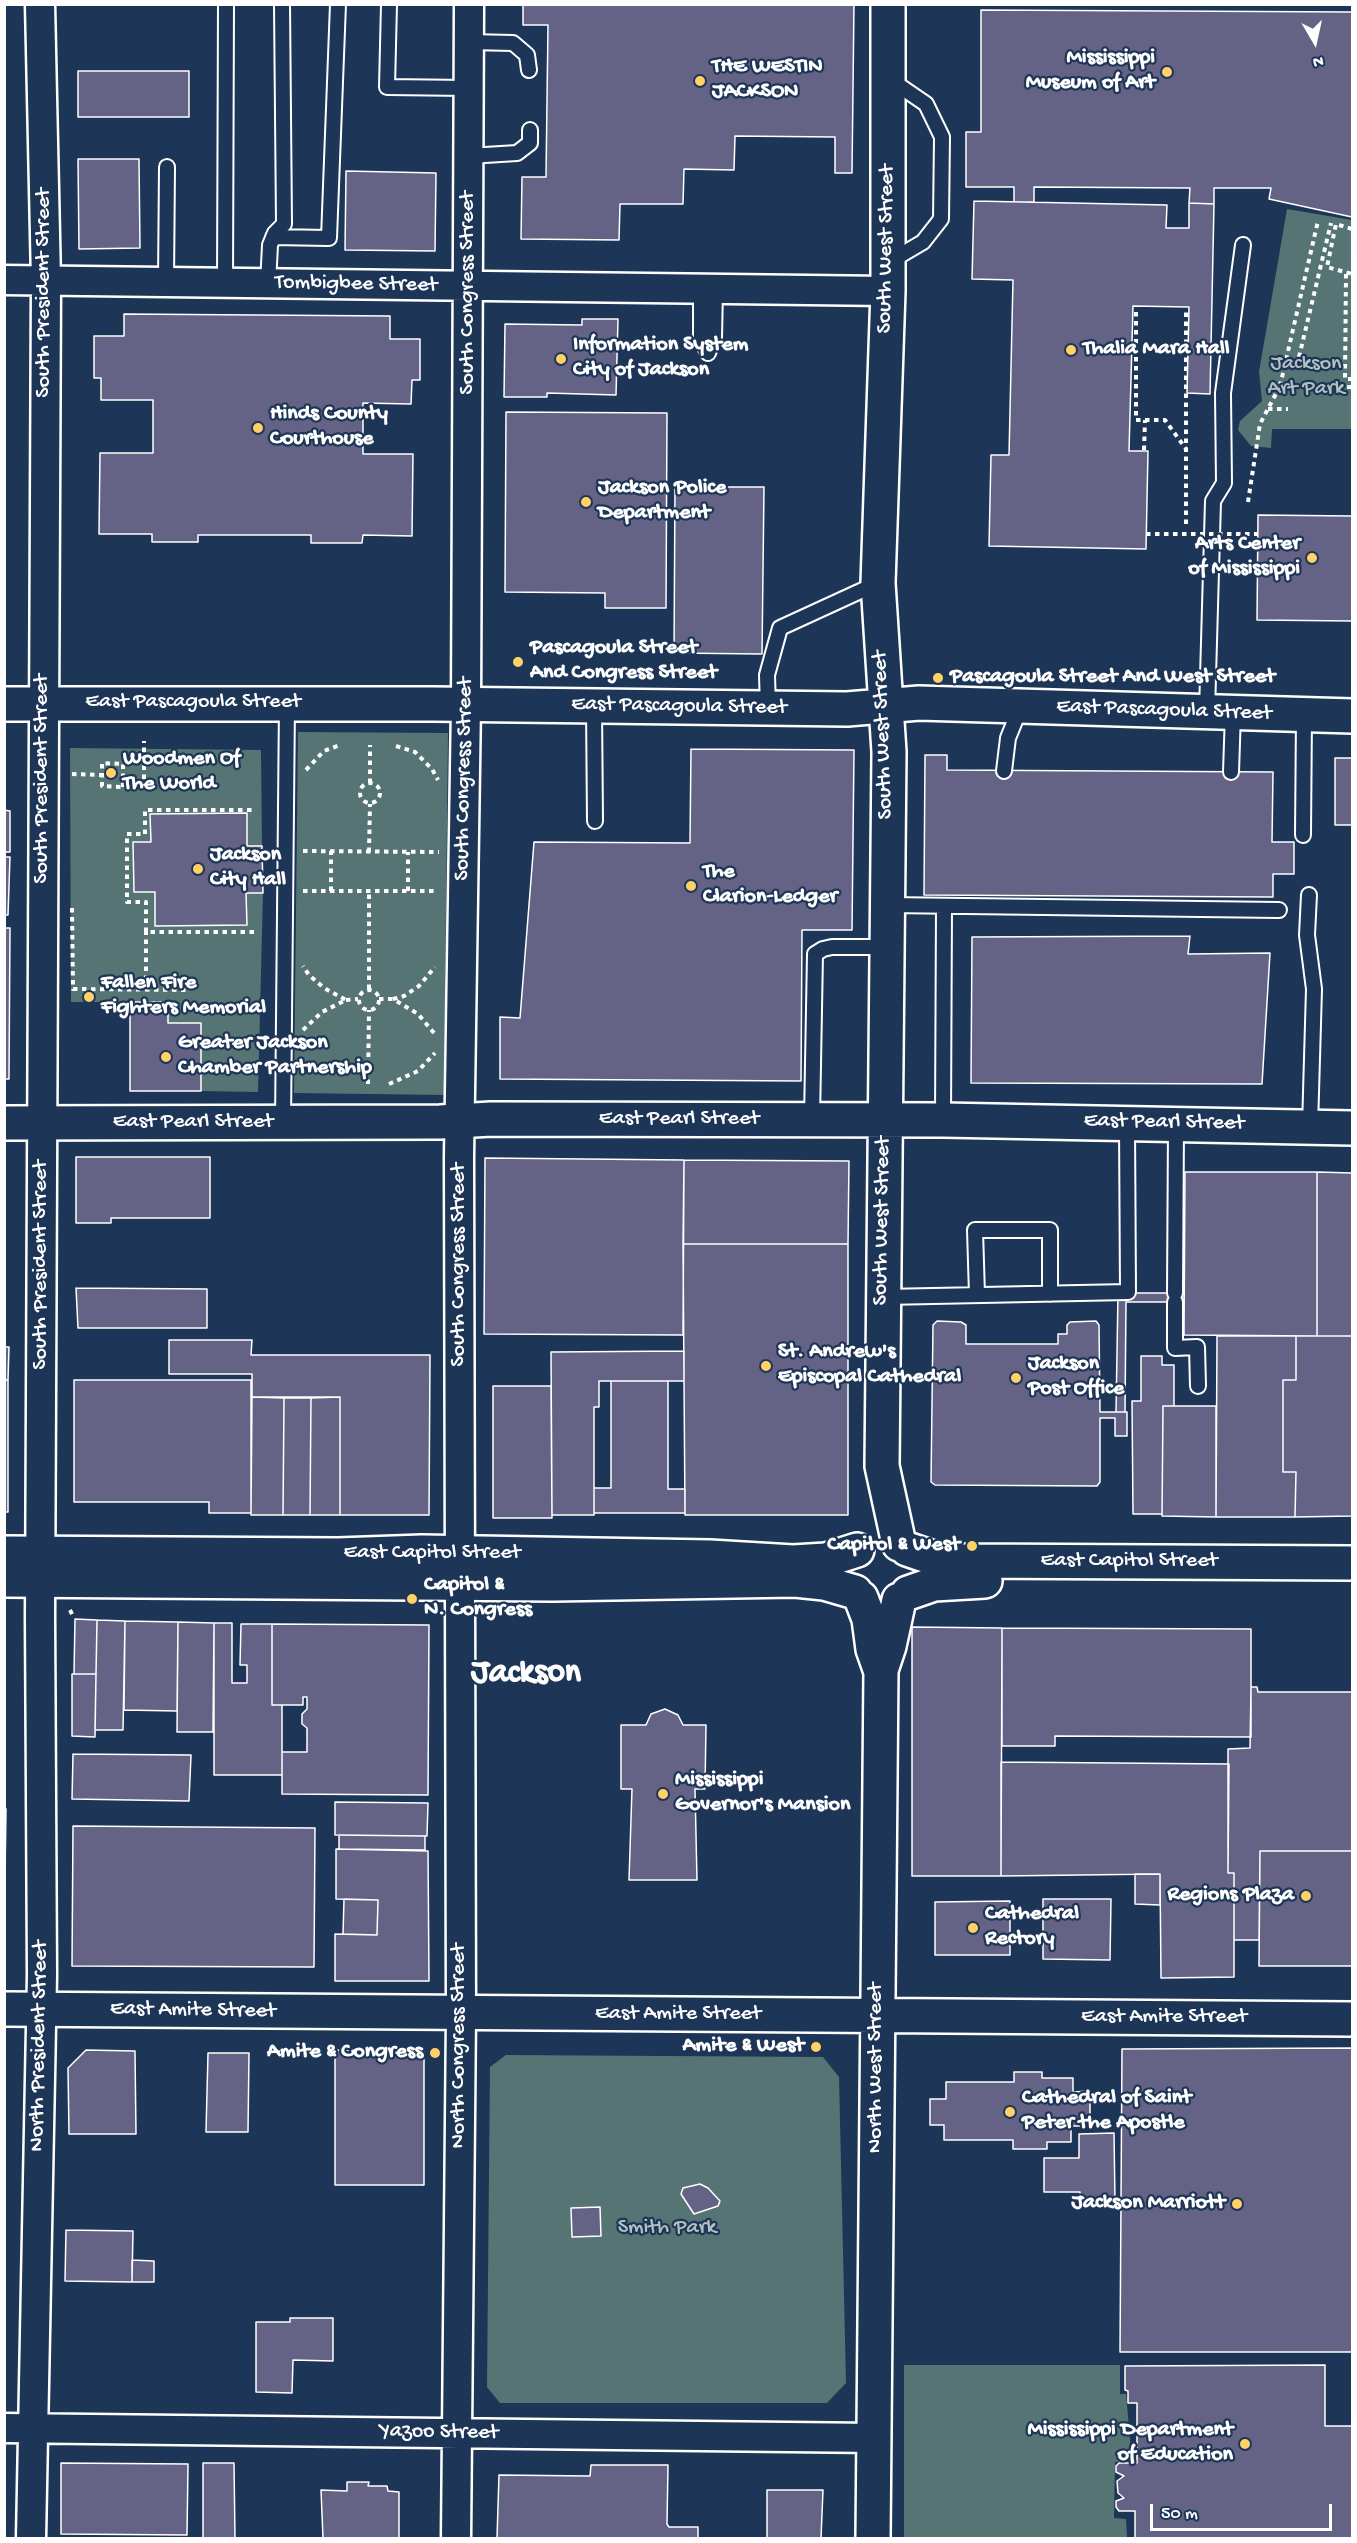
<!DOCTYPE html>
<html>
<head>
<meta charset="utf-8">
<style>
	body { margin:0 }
	#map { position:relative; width:1357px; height:2543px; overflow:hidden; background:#1d3557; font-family:"Gochi Hand",sans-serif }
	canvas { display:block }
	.frame { position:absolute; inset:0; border:6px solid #fff; pointer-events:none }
	.north { position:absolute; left:1285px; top:12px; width:60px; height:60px; -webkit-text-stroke:4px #1d3557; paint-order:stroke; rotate:171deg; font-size:16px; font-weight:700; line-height:24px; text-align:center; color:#fff }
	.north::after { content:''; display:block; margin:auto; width:21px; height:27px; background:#fff; clip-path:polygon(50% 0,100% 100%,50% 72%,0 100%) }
	.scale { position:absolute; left:1150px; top:2504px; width:182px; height:27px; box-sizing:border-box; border:3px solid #fff; border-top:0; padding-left:8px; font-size:18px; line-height:21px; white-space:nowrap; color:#fff; -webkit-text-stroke:4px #1d3557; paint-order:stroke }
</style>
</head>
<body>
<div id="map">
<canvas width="1357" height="2543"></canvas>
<div class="frame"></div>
<div class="north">N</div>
<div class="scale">50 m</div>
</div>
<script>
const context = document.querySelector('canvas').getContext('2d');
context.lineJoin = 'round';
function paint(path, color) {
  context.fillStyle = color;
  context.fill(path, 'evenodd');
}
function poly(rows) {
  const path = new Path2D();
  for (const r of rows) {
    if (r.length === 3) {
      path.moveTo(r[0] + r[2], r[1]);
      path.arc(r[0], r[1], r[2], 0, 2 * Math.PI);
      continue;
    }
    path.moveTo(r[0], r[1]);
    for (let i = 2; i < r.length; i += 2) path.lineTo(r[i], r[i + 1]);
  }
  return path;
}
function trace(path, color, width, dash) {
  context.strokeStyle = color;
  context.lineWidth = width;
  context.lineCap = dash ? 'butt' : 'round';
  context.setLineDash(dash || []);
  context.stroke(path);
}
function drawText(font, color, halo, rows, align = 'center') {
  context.font = font + ' "Gochi Hand",sans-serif';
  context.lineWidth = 4.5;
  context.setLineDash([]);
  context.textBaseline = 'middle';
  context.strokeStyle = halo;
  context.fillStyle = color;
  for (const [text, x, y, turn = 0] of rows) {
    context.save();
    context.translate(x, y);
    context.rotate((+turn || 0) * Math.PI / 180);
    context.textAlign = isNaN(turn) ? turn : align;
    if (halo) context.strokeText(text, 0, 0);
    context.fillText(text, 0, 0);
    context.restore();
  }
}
paint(poly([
	[1287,209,1352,220,1352,429,1272,429,1271,448,1251,446,1238,430,1240,421,1262,401,1259,372],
	[298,732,448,733,444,1095,294,1093],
	[70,748,261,750,262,846,247,846,246,813,151,814,151,842,133,843,134,891,155,892,155,926,247,924,246,893,263,893,258,1092,201,1091,201,1023,168,1023,168,1002,71,1002],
	[506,2055,823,2057,839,2077,846,2383,827,2403,500,2403,487,2387,490,2067],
	[904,2365,1120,2365,1120,2394,1126,2394,1132,2461,1115,2462,1114,2518,1126,2519,1127,2538,904,2538]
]), '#567473');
const building = poly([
	[523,4,854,4,852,173,835,173,835,137,735,136,734,170,684,169,683,204,620,204,619,240,521,239,522,177,546,177,548,25,523,25,523,4],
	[981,10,1352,12,1352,217,1269,199,1271,188,1214,188,1214,204,1189,203,1190,188,1034,187,1034,202,1014,202,1014,187,966,187,966,132,981,132,981,10],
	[78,71,189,71,189,117,78,117,78,71],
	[78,159,139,159,140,248,79,249,78,159],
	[346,171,436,173,435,251,345,250,346,171],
	[974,201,1167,205,1166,228,1189,228,1189,203,1214,204,1210,394,1187,393,1189,307,1133,306,1129,451,1148,451,1146,549,989,546,991,455,1009,455,1013,280,972,279,974,201],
	[124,314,390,316,390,339,420,339,420,380,412,380,411,404,363,403,363,454,413,454,412,536,363,535,362,543,311,543,311,535,198,535,198,542,152,542,152,534,99,534,100,453,153,453,153,400,101,400,101,378,94,378,94,336,124,336,124,314],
	[582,319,618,319,616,395,547,393,547,397,504,397,505,324,582,325,582,319],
	[506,412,667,413,666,608,605,608,605,593,505,592,506,412],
	[675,487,764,487,762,654,674,653,675,487],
	[1258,515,1352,516,1352,621,1257,620,1258,515],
	[691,749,854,750,852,930,802,930,801,1081,500,1079,500,1017,520,1018,534,842,690,843,691,749],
	[925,755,947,755,947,770,1273,772,1272,842,1294,842,1294,874,1273,874,1273,897,924,895,925,755],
	[1335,758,1352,758,1352,825,1335,825,1335,758],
	[4,810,10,811,10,852,4,852,4,810],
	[247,813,247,846,262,846,263,893,246,893,247,925,155,926,155,892,134,892,133,842,151,842,150,814,247,813],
	[4,857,10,857,8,915,4,915,4,857],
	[4,928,10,928,9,1079,4,1079,4,928],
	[1190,936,1188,954,1270,953,1262,1084,971,1083,972,937,1190,936],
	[130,1002,168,1002,168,1023,201,1023,201,1091,130,1091,130,1002],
	[76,1157,210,1157,210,1218,111,1218,111,1223,76,1223,76,1157],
	[485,1158,684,1160,683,1335,484,1334,485,1158],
	[684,1160,849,1161,848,1244,683,1244,684,1160],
	[1185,1172,1317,1172,1317,1336,1184,1335,1185,1172],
	[1317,1172,1352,1173,1352,1336,1317,1336,1317,1172],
	[683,1244,848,1244,848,1515,685,1515,683,1244],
	[76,1288,207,1289,207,1328,78,1328,76,1288],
	[1118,1293,1184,1293,1184,1302,1126,1302,1125,1412,1116,1412,1118,1293],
	[937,1321,961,1322,966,1325,966,1344,1058,1344,1058,1334,1067,1334,1067,1325,1070,1322,1096,1321,1099,1325,1100,1412,1127,1412,1127,1436,1115,1436,1115,1418,1100,1418,1100,1482,1097,1486,935,1485,931,1482,933,1325,937,1321],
	[1217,1336,1296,1336,1296,1380,1283,1380,1283,1472,1296,1472,1295,1517,1216,1517,1217,1336],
	[1296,1336,1352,1336,1352,1516,1295,1517,1296,1472,1283,1472,1283,1380,1296,1380,1296,1336],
	[169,1340,252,1340,251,1355,430,1355,429,1515,340,1515,340,1397,252,1397,252,1374,169,1374,169,1340],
	[4,1347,9,1347,8,1380,4,1380,4,1347],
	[684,1351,684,1381,599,1381,599,1407,594,1407,594,1515,552,1515,551,1352,684,1351],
	[1141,1356,1162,1356,1162,1365,1174,1365,1174,1406,1163,1406,1162,1514,1133,1514,1132,1401,1141,1401,1141,1356],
	[4,1380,8,1380,8,1512,4,1512,4,1380],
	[74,1380,251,1380,251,1513,209,1513,209,1502,74,1502,74,1380],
	[611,1381,668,1381,668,1489,685,1489,685,1513,594,1513,594,1488,611,1488,611,1381],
	[493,1386,551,1386,552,1518,493,1518,493,1386],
	[252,1397,284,1398,283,1515,251,1515,252,1397],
	[340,1397,340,1515,310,1515,311,1398,340,1397],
	[284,1398,311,1398,310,1515,283,1515,284,1398],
	[1163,1406,1216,1406,1216,1517,1162,1516,1163,1406],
	[75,1619,97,1620,96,1674,74,1674,75,1619],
	[97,1620,125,1621,123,1730,95,1730,97,1620],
	[125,1621,178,1622,177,1711,124,1710,125,1621],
	[178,1622,214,1623,213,1732,177,1732,178,1622],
	[4,1623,5,1623,5,1733,4,1733,4,1623],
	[214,1623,232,1623,232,1683,247,1683,247,1665,240,1665,241,1624,272,1624,272,1705,282,1705,282,1775,214,1775,214,1623],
	[272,1624,429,1625,428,1795,282,1794,282,1752,307,1752,307,1728,302,1724,302,1714,307,1709,307,1697,303,1697,303,1705,272,1705,272,1624],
	[912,1627,1002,1628,1001,1876,912,1876,912,1627],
	[1002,1628,1251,1629,1251,1737,1055,1736,1055,1746,1002,1746,1002,1628],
	[72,1674,96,1674,95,1737,72,1736,72,1674],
	[1251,1687,1257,1687,1258,1692,1352,1692,1352,1851,1260,1851,1259,1940,1234,1940,1234,1873,1228,1873,1228,1749,1250,1748,1251,1687],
	[665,1709,678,1715,683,1725,706,1725,705,1789,695,1789,697,1880,629,1880,632,1789,621,1789,621,1725,646,1725,651,1714,665,1709],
	[73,1754,191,1755,189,1801,72,1799,73,1754],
	[1001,1762,1229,1764,1228,1873,1234,1873,1234,1977,1161,1978,1160,1874,1001,1876,1001,1762],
	[335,1802,428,1803,427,1836,335,1835,335,1802],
	[4,1808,6,1809,4,1949,4,1808],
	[73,1826,315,1828,314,1967,72,1966,73,1826],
	[339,1835,425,1836,425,1850,339,1849,339,1835],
	[336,1849,428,1851,429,1981,335,1981,335,1934,377,1935,378,1900,336,1899,336,1849],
	[1260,1851,1352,1851,1352,1966,1259,1966,1260,1851],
	[1135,1874,1160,1874,1160,1905,1135,1904,1135,1874],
	[344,1899,378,1900,377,1935,343,1934,344,1899],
	[1043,1899,1111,1899,1110,1960,1043,1959,1043,1899],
	[1010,1901,1010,1955,935,1955,935,1902,1010,1901],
	[1352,2048,1352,2352,1120,2352,1122,2049,1352,2048],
	[86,2050,135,2051,136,2134,69,2134,68,2068,86,2050],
	[335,2050,424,2051,424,2185,335,2185,335,2050],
	[208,2053,249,2053,248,2132,206,2132,208,2053],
	[1014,2072,1042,2072,1042,2078,1073,2078,1073,2092,1090,2091,1090,2126,1071,2126,1071,2142,1047,2142,1047,2149,1013,2149,1013,2140,944,2140,944,2125,930,2125,930,2099,946,2099,946,2082,1014,2082,1014,2072],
	[1114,2133,1115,2201,1080,2201,1080,2192,1044,2192,1044,2158,1079,2158,1079,2134,1114,2133],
	[700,2184,708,2188,720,2201,718,2206,694,2214,681,2194,683,2188,700,2184],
	[600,2207,601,2236,572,2237,571,2208,600,2207],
	[66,2230,133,2231,132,2282,65,2281,66,2230],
	[132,2260,154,2261,154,2282,132,2282,132,2260],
	[290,2318,333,2318,333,2361,293,2360,292,2393,256,2392,256,2322,290,2322,290,2318],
	[1325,2365,1325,2426,1352,2426,1352,2538,1135,2538,1135,2511,1119,2511,1116,2507,1116,2501,1124,2498,1118,2493,1117,2481,1124,2476,1116,2472,1116,2466,1119,2463,1137,2463,1137,2403,1128,2403,1128,2391,1125,2390,1125,2366,1325,2365],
	[61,2463,188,2464,187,2535,61,2534,61,2463],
	[203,2463,234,2463,235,2538,203,2538,203,2463],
	[591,2465,668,2465,667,2524,669,2527,698,2527,698,2538,497,2538,499,2475,590,2476,591,2465],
	[347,2482,369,2482,368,2486,387,2486,388,2491,399,2492,399,2538,323,2538,321,2490,347,2491,347,2482],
	[767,2490,823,2490,821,2538,767,2538,767,2490]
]);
paint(building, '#646385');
trace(building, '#fff', 1.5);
const lane = poly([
	[389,4,387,87,469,88],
	[469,42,513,43,527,55,529,70],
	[469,156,517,153,530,143,530,130],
	[273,237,329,238,338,4],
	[889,262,923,242,941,219,942,137,926,104,891,80],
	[166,282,167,167],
	[225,283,226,4],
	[268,284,270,245,275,233,284,224,282,4],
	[701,289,701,339,708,353],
	[708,353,714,338,715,289],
	[594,706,595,821],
	[768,708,767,675,780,628,878,583],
	[1207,712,1213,501,1224,483,1223,393,1243,245],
	[1004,771,1008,738,1021,706],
	[1231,772,1233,713],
	[1303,835,1304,715],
	[1309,895,1307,935,1314,989,1310,1127],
	[887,905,1279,910],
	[812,1119,815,954,823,949,832,947,886,947],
	[943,1120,944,906],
	[283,1123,287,703],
	[1175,1293,1176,1125],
	[977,1295,975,1230,1050,1230,1050,1294],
	[884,1297,1128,1292,1127,1124],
	[1175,1302,1175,1348,1197,1347,1198,1386]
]);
const street = poly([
	[4,280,888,291],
	[4,2428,875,2438],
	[31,2538,42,1975,40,1615,46,281,40,4],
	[456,2538,461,2014,459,1157,466,704,469,4]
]);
const secondary = poly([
	[888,4,888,291,878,583,889,752,882,1466,899,1544],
	[4,704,433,704,847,709,919,703,1352,716],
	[4,1123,440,1122,491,1119,943,1120,1352,1128],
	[907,1549,939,1560,964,1561,1352,1563],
	[4,1553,338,1555,422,1552,710,1557,793,1562,826,1560,857,1550],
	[4,1580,553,1584,795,1580,824,1583,855,1592],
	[908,1593,934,1584,985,1581],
	[861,1598,869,1619,873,1649,880,1669],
	[4,2009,1352,2019],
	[873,2538,881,1670,889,1646,899,1600]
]);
trace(lane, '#fff', 18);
trace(street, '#fff', 33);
trace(secondary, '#fff', 38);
trace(poly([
	[1352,229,1336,224,1327,267,1352,274],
	[1346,274,1345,379,1352,379],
	[1136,312,1136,420,1165,420,1186,449],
	[1299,357,1331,223],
	[1280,386,1318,221],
	[1268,409,1288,409],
	[1144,450,1145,420],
	[1248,502,1260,424,1280,386,1352,387],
	[1186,524,1186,311],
	[396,746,415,752,432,769,438,780],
	[306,770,324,751,340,745],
	[72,774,102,775],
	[370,793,10],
	[370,783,370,745],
	[123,787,123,764,102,763,102,786,123,787,144,787,144,741],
	[303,851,439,852],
	[369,852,370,804],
	[303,891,438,891],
	[331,891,331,851],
	[408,891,408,852],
	[72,908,73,989,190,990],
	[254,932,146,932,146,902,127,902,127,834,145,834,145,810,256,810],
	[146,989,146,932],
	[369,989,369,891],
	[369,1000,10],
	[379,999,393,999],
	[346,1000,358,999],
	[303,1030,322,1012,346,1000,324,988,309,975,303,966],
	[434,1033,418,1014,393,999,404,996,419,986,435,967],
	[368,1084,369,1010],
	[389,1084,418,1071,435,1053],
	[70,1610,73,1616]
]), '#fff', 4, [4.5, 4.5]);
trace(lane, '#1d3557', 14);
trace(street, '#1d3557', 28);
trace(secondary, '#1d3557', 33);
trace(poly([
	[1146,534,1258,534]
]), '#fff', 4, [4.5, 4.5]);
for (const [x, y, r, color] of [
	[1167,72,6,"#ffd166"],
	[700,81,6,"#ffd166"],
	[1071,350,6,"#ffd166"],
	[561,359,6,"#ffd166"],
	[258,428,6,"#ffd166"],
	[586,502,6,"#ffd166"],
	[1312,558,6,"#ffd166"],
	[518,662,6,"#ffd166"],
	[938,678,6,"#ffd166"],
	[111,773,6,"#ffd166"],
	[198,869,6,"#ffd166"],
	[691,886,6,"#ffd166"],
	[89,997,6,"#ffd166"],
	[166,1057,6,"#ffd166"],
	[766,1366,6,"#ffd166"],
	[1016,1378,6,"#ffd166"],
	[972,1546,6,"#ffd166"],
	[412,1599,6,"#ffd166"],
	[663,1794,6,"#ffd166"],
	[1306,1896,6,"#ffd166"],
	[973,1928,6,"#ffd166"],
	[816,2047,6,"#ffd166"],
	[435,2053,6,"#ffd166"],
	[1010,2112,6,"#ffd166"],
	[1237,2204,6,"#ffd166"],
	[1245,2444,6,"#ffd166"]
]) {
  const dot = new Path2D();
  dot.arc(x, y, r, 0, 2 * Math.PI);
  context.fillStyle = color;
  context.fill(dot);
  trace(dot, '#1d3557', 2);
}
drawText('bold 22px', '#fff', '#1d3557', [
	["Mississippi",1155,59,"right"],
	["Museum of Art",1155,84,"right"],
	["THE WESTIN",712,68],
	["JACKSON",712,93],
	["Information System",573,346],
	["City of Jackson",573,371],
	["Thalia Mara Hall",1083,350],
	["Hinds County",270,415],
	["Courthouse",270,440],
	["Jackson Police",598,489],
	["Department",598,514],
	["Arts Center",1300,545,"right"],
	["of Mississippi",1300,570,"right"],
	["Pascagoula Street",530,649],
	["And Congress Street",530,674],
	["Pascagoula Street And West Street",950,678],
	["Woodmen Of",123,760],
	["The World",123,785],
	["Jackson",210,856],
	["City Hall",210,881],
	["The",703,873],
	["Clarion-Ledger",703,898],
	["Fallen Fire",101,984],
	["Fighters Memorial",101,1009],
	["Greater Jackson",178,1044],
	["Chamber Partnership",178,1069],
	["St. Andrew's",778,1353],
	["Episcopal Cathedral",778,1378],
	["Jackson",1028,1365],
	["Post Office",1028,1390],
	["Capitol & West",960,1546,"right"],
	["Capitol &",424,1586],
	["N. Congress",424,1611],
	["Mississippi",675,1781],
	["Governor's Mansion",675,1806],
	["Regions Plaza",1294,1896,"right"],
	["Cathedral",985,1915],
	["Rectory",985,1940],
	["Amite & West",804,2047,"right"],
	["Amite & Congress",423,2053,"right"],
	["Cathedral of Saint",1022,2099],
	["Peter the Apostle",1022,2124],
	["Jackson Marriott",1225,2204,"right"],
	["Mississippi Department",1233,2431,"right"],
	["of Education",1233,2456,"right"]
], 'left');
drawText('22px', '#fff', '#1d3557', [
	["South West Street",887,249,-89],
	["Tombigbee Street",356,285,1],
	["South President Street",45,293,-90],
	["South Congress Street",469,293,-90],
	["East Pascagoula Street",193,703],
	["East Pascagoula Street",679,707,1],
	["East Pascagoula Street",1164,711,2],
	["South West Street",884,735,-92],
	["South President Street",43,779,-90],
	["South Congress Street",465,779,-89],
	["East Pearl Street",679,1120],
	["East Pearl Street",193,1123],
	["East Pearl Street",1164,1123,1],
	["South West Street",883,1221,-89],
	["South President Street",42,1265,-90],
	["South Congress Street",460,1265,-90],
	["East Capitol Street",432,1554],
	["East Capitol Street",1129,1562],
	["East Amite Street",193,2011,1],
	["East Amite Street",678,2015],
	["East Amite Street",1164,2018],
	["North President Street",40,2046,-89],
	["North Congress Street",460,2046,-90],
	["North West Street",877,2068,-90],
	["Yazoo Street",439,2433,1]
]);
drawText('22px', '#b3c0c0', '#1d3557', [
	["Jackson",1306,365],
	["Art Park",1306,390],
	["Smith Park",667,2229]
]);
drawText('bold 34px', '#fff', '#1d3557', [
	["Jackson",526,1675]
]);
</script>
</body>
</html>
